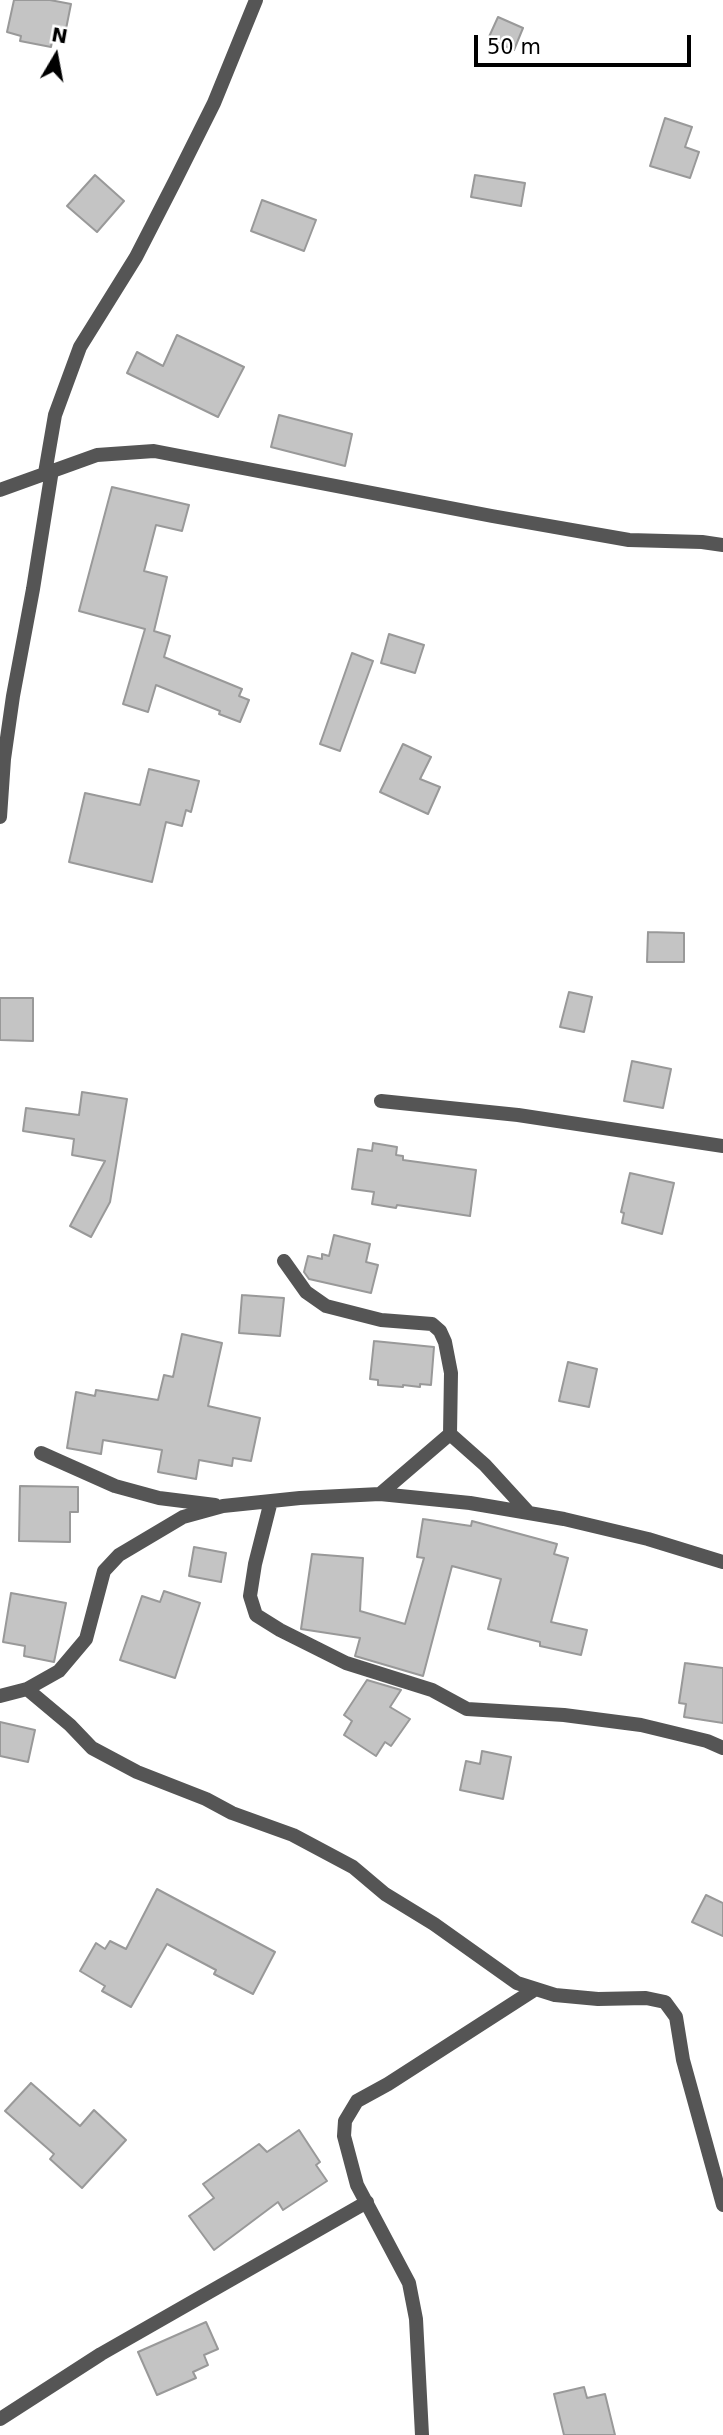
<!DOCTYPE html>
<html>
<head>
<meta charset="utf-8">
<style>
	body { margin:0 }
	#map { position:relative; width:723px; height:2435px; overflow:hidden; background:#fff; font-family:"DejaVu Sans",sans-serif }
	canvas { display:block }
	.north { position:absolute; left:21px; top:21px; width:70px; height:70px; -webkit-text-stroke:5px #fff; paint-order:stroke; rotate:10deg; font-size:19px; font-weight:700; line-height:28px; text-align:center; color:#000 }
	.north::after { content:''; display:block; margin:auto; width:24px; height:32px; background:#000; clip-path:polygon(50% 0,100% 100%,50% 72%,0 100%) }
	.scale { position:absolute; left:474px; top:35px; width:217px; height:32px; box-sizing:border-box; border:4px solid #000; border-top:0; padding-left:9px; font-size:21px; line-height:24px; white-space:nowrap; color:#000; -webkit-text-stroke:5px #fff; paint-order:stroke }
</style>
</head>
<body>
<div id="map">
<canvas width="723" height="2435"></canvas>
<div class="north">N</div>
<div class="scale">50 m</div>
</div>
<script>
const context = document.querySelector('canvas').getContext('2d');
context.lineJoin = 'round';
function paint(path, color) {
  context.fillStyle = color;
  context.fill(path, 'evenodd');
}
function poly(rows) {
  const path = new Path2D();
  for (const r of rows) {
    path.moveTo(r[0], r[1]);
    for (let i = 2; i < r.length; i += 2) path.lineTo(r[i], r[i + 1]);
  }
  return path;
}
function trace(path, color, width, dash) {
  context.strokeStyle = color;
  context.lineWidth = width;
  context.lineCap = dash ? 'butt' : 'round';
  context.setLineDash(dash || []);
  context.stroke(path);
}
const building = poly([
	[14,0,50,0,71,4,65,34,54,31,51,47,20,41,21,36,7,32,14,0],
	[498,17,523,28,514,50,488,39,498,17],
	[665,118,692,127,685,147,699,152,690,178,650,166,665,118],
	[95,175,124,201,97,232,67,206,95,175],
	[475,175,525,183,521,206,471,197,475,175],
	[262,200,316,220,304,251,251,231,262,200],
	[177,335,244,367,218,417,127,373,137,352,163,366,177,335],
	[279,415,352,434,345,466,271,447,279,415],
	[112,487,189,505,182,531,156,525,144,571,167,577,154,631,170,636,164,657,242,689,239,696,249,700,240,722,219,714,220,711,156,685,148,712,123,704,145,629,79,611,112,487],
	[389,634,424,645,415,673,381,663,389,634],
	[352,653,373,661,340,751,320,744,352,653],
	[403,744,431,757,420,779,440,787,428,814,380,792,403,744],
	[149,769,199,781,191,812,186,810,182,826,166,822,152,882,69,862,85,793,140,805,149,769],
	[648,932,684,933,684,962,647,962,648,932],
	[569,992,592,997,584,1032,560,1027,569,992],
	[0,998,33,998,33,1041,0,1040,0,998],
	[632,1061,671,1069,663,1108,624,1101,632,1061],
	[82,1092,127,1099,110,1202,91,1237,70,1226,105,1161,72,1155,74,1139,23,1131,26,1108,79,1115,82,1092],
	[373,1143,397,1147,396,1155,403,1156,403,1160,476,1170,470,1216,397,1205,396,1208,372,1204,374,1192,352,1189,358,1149,372,1151,373,1143],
	[630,1173,674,1183,662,1234,622,1223,624,1213,621,1212,630,1173],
	[334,1235,370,1244,366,1262,378,1265,371,1293,309,1279,304,1272,308,1256,322,1259,322,1254,329,1256,334,1235],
	[242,1295,284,1298,280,1336,239,1333,242,1295],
	[182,1334,222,1343,208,1406,260,1418,251,1461,233,1458,232,1466,199,1460,196,1479,158,1472,162,1450,103,1440,101,1454,67,1448,76,1392,95,1396,96,1390,158,1400,164,1375,173,1377,182,1334],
	[374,1341,434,1347,431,1385,420,1384,420,1387,403,1385,403,1387,378,1385,378,1380,370,1379,374,1341],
	[568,1362,597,1369,589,1407,559,1401,568,1362],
	[20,1486,78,1487,78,1512,70,1512,70,1542,19,1541,20,1486],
	[423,1519,471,1526,472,1521,557,1544,554,1554,568,1558,551,1622,587,1630,581,1655,540,1646,540,1642,488,1629,501,1579,452,1566,423,1676,355,1656,360,1638,301,1629,312,1554,363,1558,360,1611,405,1624,424,1558,417,1557,423,1519],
	[194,1547,226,1553,221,1582,189,1576,194,1547],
	[164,1591,200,1603,175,1678,120,1660,142,1596,160,1602,164,1591],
	[11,1593,66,1603,54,1662,24,1656,25,1646,3,1642,11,1593],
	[685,1663,723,1668,723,1723,684,1717,686,1704,679,1703,685,1663],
	[367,1680,401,1690,390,1707,410,1719,391,1746,385,1742,376,1756,344,1735,352,1721,344,1715,367,1680],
	[0,1722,35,1730,28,1762,0,1756,0,1722],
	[482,1751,511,1757,503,1799,460,1790,466,1761,480,1764,482,1751],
	[157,1889,275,1952,253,1994,214,1974,216,1970,167,1944,131,2007,102,1991,105,1986,80,1971,96,1943,105,1949,110,1941,126,1949,157,1889],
	[706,1895,723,1903,723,1936,692,1922,706,1895],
	[31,2083,80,2126,94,2110,126,2140,82,2188,50,2159,54,2154,5,2111,31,2083],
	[299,2130,320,2162,316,2165,327,2181,283,2210,278,2202,214,2250,189,2216,214,2198,203,2184,259,2144,267,2152,299,2130],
	[206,2322,218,2349,204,2355,208,2365,193,2372,196,2378,157,2395,138,2352,206,2322],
	[584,2387,587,2398,605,2394,615,2435,564,2435,554,2394,584,2387]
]);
paint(building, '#c4c4c4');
trace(building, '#999', 2);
trace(poly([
	[45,473,55,415,80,347,136,257,175,181,214,103,256,0],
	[0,490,97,455,154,451,492,516,629,540,702,542,723,545],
	[0,817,4,759,13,696,33,589,52,470],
	[381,1101,518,1115,723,1146],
	[284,1261,306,1292,326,1306,381,1320,432,1324,440,1331,445,1342,451,1373,450,1434,485,1465,528,1512],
	[41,1453,115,1486,159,1498,215,1505],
	[380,1494,450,1434],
	[271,1501,255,1564,250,1596,256,1615,280,1630,346,1663,432,1690,467,1709,564,1715,641,1725,707,1741,723,1748],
	[27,1689,70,1725,92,1748,137,1772,206,1799,232,1813,293,1835,353,1867,385,1894,434,1924,517,1983,555,1995,598,1999,646,1998,665,2002,676,2017,683,2060,723,2205],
	[0,1696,27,1689,59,1671,86,1639,104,1571,119,1555,183,1517,223,1506,300,1498,380,1494,470,1503,564,1519,648,1539,723,1562],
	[0,2419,101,2354,367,2202],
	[422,2435,416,2319,409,2283,357,2185,344,2136,345,2121,357,2101,388,2084,534,1990]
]), '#555', 14);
</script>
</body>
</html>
